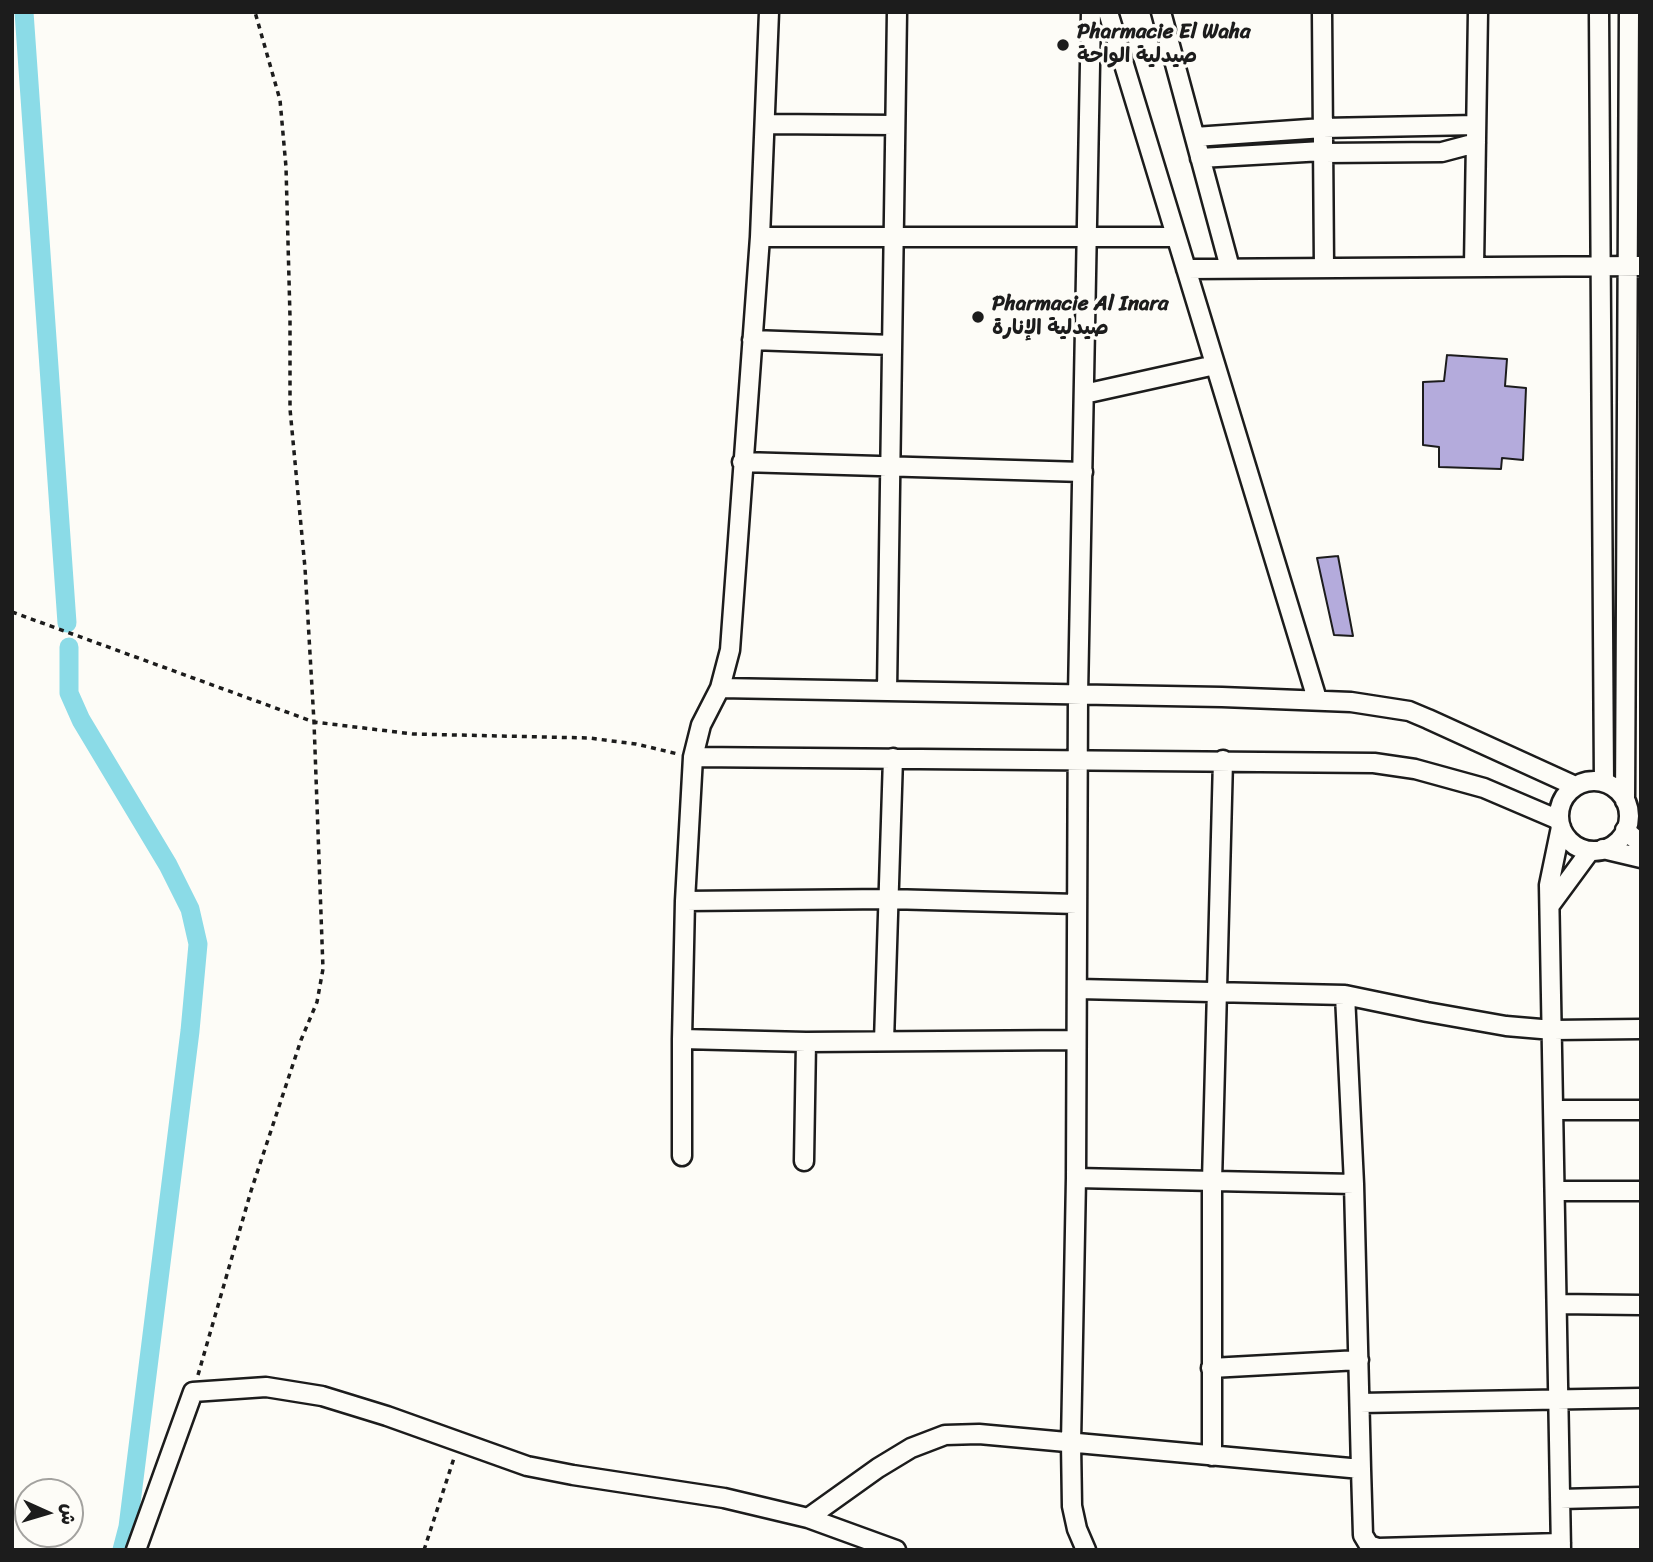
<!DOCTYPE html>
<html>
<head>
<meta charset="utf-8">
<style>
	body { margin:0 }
	#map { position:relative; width:1653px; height:1562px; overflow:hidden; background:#fdfcf7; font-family:Sriracha,"Playpen Sans Arabic",sans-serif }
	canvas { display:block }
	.frame { position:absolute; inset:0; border:14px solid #1c1c1c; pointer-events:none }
	.north { position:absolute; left:14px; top:1478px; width:70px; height:70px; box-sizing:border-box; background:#fdfcf7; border:2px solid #a3a29f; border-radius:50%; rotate:94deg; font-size:19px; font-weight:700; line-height:28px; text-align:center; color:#1c1c1c }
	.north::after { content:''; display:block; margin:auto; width:24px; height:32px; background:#1c1c1c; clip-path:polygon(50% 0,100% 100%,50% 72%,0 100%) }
</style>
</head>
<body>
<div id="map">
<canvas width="1653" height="1562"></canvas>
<div class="frame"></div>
<div class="north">ش</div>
</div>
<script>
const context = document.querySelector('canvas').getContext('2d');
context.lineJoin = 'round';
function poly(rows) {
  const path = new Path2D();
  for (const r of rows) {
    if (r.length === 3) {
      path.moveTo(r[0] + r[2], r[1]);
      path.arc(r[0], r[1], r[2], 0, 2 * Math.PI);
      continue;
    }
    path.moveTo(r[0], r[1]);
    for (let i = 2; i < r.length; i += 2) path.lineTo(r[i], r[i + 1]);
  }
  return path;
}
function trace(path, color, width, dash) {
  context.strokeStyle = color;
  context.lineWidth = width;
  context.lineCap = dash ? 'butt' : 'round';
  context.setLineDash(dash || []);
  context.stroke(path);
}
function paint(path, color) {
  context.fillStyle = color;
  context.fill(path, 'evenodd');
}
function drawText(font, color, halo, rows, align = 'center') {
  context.font = font + ' Sriracha,"Playpen Sans Arabic",sans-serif';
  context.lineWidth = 7;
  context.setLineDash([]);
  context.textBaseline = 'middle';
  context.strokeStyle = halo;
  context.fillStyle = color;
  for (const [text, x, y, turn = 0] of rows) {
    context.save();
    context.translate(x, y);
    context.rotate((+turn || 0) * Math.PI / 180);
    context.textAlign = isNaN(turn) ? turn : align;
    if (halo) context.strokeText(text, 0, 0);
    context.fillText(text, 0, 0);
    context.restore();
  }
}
trace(poly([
	[24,12,67,623],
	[69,647,69,693,81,720,168,865,190,909,198,944,190,1031,128,1527,122,1550]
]), '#8bdbe7', 19);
const building = poly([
	[1447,355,1507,359,1505,386,1526,388,1523,460,1502,458,1501,469,1439,467,1439,447,1423,445,1423,382,1444,381,1447,355],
	[1338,556,1353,636,1334,635,1317,558,1338,556]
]);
paint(building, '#b4abdc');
trace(building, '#1c1c1c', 2);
const minor = poly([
	[1108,12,1317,699],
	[1161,12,1230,268],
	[1322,12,1324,267],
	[1599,12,1604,782],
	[765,124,895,125],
	[1195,137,1323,128,1476,125],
	[1324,153,1442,152,1476,143],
	[1200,158,1323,151],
	[760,237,1176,237],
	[1474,266,1478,12],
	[1186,269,1641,266],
	[752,340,892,345],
	[1084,394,1215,365],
	[742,462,1083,472],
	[720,688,1222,697,1351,702,1409,711,1428,719,1575,786],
	[887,690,897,12],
	[693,757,1374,763,1415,769,1484,788,1559,820],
	[1594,816,35],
	[1625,801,1629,12],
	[1561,827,1549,885,1561,1550],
	[1625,830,1641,844],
	[1603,849,1641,858],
	[685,901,888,899,1077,904],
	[1551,904,1590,851],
	[1078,989,1345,995,1354,1184,1361,1469],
	[1345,995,1427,1012,1506,1026,1553,1030,1641,1029],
	[682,1039,806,1042,1075,1040],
	[884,1041,893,758],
	[1554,1110,1641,1110],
	[682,1156,682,1039,685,901,693,757,701,725,720,688,730,650,760,237,769,12],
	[804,1161,806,1042],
	[1076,1178,1354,1184],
	[1555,1191,1641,1191],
	[1557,1304,1641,1305],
	[1211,1368,1359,1360],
	[1360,1403,1641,1398],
	[1212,1456,1212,1181,1223,760],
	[1560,1499,1641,1497],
	[808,1518,896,1550],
	[136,1550,193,1392,266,1387,322,1396,387,1416,527,1466,573,1475,724,1498,808,1518,878,1468,911,1448,945,1435,979,1434,1361,1469,1363,1535,1369,1545,1378,1548,1561,1543],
	[1086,1550,1077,1529,1072,1506,1071,1443,1076,1178,1078,695,1091,12]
]);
trace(minor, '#1c1c1c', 23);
trace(poly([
	[12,612,314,722,413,734,589,738,636,744,678,754],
	[198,1375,251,1191,301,1040,317,1002,323,969,314,722,305,568,290,409,290,317,286,167,280,100,255,12],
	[424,1550,454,1458]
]), '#1c1c1c', 3.5, [5, 5]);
trace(minor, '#fdfcf7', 18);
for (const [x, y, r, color] of [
	[1063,45,7,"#1c1c1c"],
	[978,317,7,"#1c1c1c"]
]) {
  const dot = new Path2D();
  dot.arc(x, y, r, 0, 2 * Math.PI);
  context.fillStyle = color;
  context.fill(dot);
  trace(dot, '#fdfcf7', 2.5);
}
drawText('bold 21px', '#1c1c1c', '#fdfcf7', [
	["Pharmacie El Waha",1077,33],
	["صيدلية الواحة",1077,57],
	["Pharmacie Al Inara",992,305],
	["صيدلية الإنارة",992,329]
], 'left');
</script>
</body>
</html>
